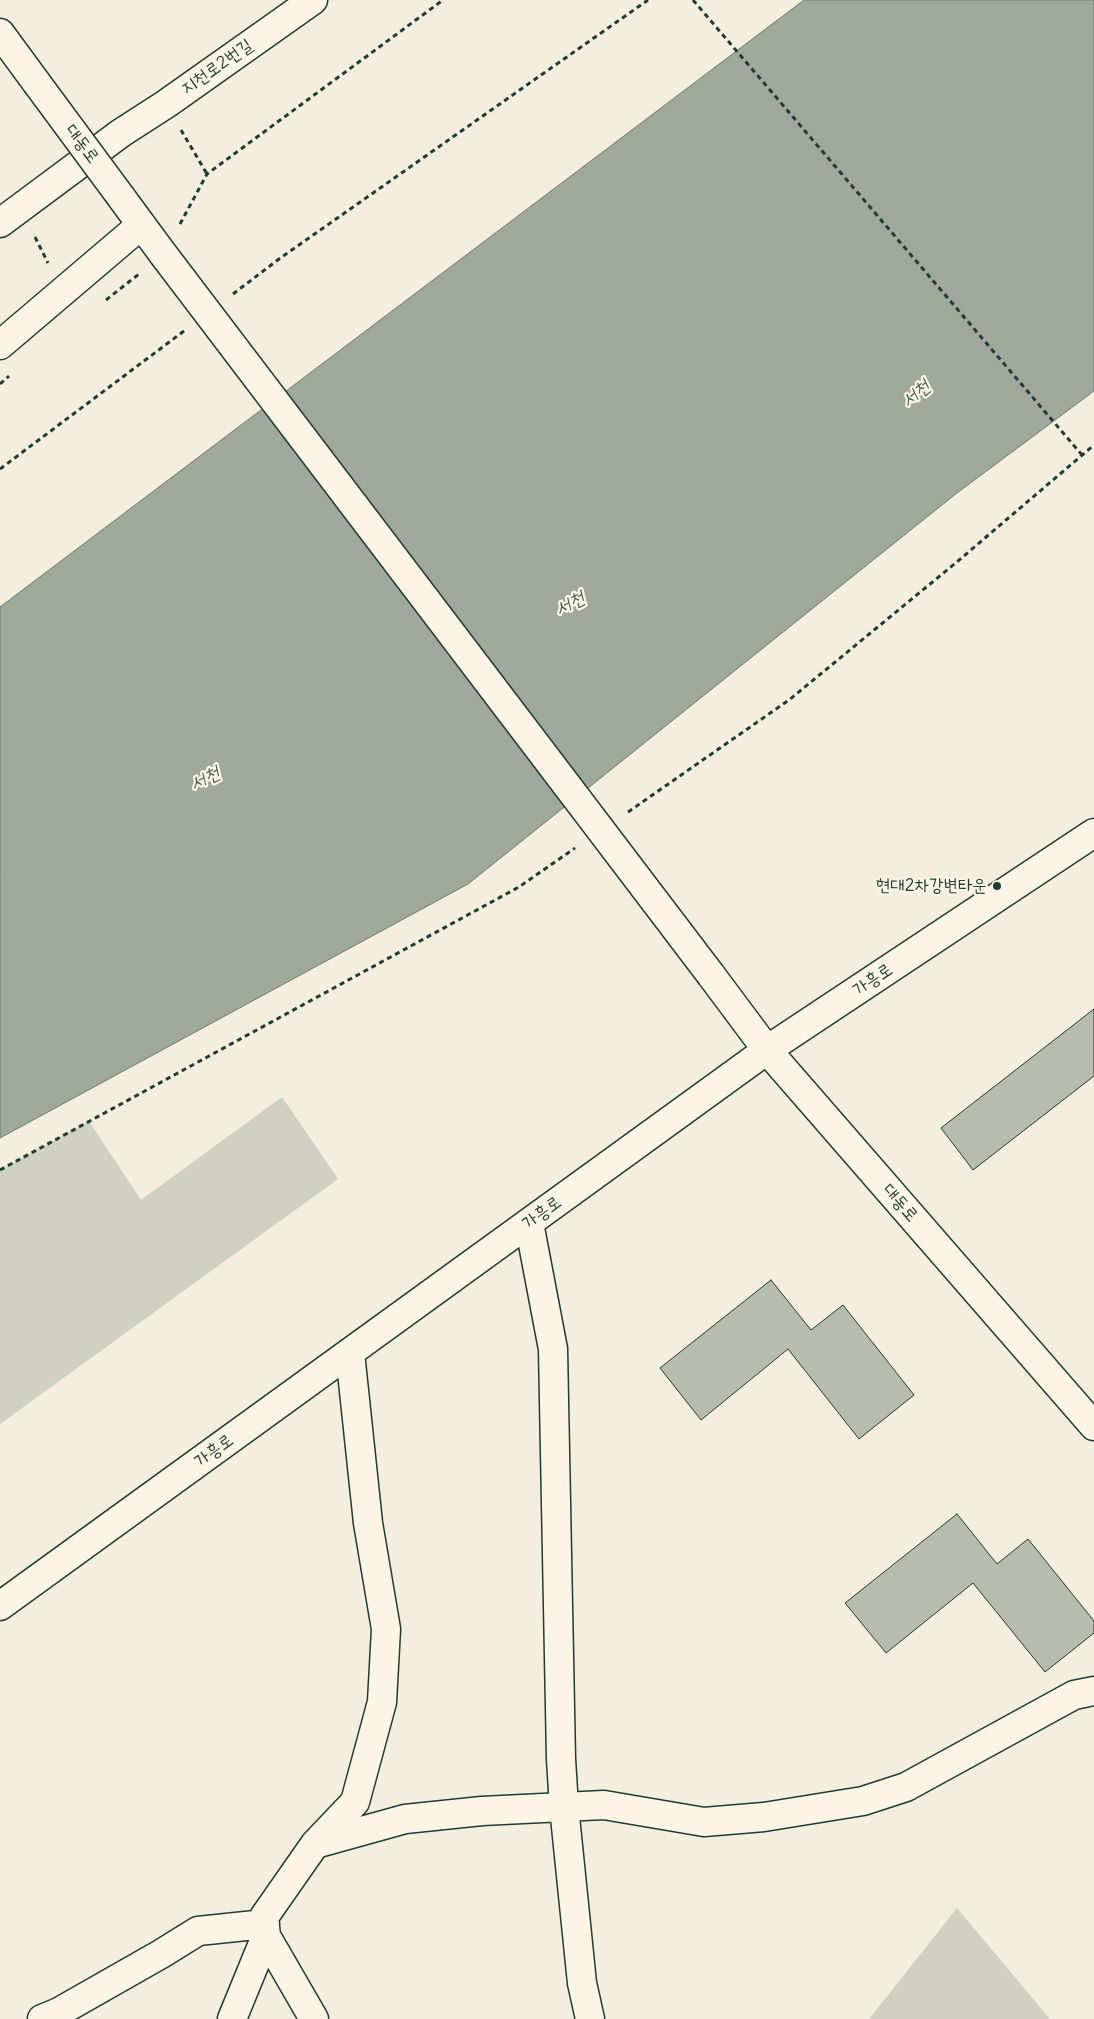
<!DOCTYPE html>
<html>
<head>
<meta charset="utf-8">
<style>
	body { margin:0 }
	canvas { display:block; background:#f3eede }
</style>
</head>
<body>
<canvas width="1094" height="2019"></canvas>
<script>
const context = document.querySelector('canvas').getContext('2d');
context.lineJoin = 'round';
function paint(path, color) {
  context.fillStyle = color;
  context.fill(path, 'evenodd');
}
function poly(rows) {
  const path = new Path2D();
  for (const r of rows) {
    path.moveTo(r[0], r[1]);
    for (let i = 2; i < r.length; i += 2) path.lineTo(r[i], r[i + 1]);
  }
  return path;
}
function trace(path, color, width, dash) {
  context.strokeStyle = color;
  context.lineWidth = width;
  context.lineCap = dash ? 'butt' : 'round';
  context.setLineDash(dash || []);
  context.stroke(path);
}
function drawText(font, color, halo, rows, align = 'center') {
  context.font = font + ' Delius,"Poor Story",sans-serif';
  context.lineWidth = 4.5;
  context.setLineDash([]);
  context.textBaseline = 'middle';
  context.strokeStyle = halo;
  context.fillStyle = color;
  for (const [text, x, y, turn = 0] of rows) {
    context.save();
    context.translate(x, y);
    context.rotate((+turn || 0) * Math.PI / 180);
    context.textAlign = isNaN(turn) ? turn : align;
    if (halo) context.strokeText(text, 0, 0);
    context.fillText(text, 0, 0);
    context.restore();
  }
}
paint(poly([
	[282,1097,338,1179,0,1424,0,1170,89,1121,141,1200],
	[957,1908,1050,2019,869,2019]
]), '#d0d1c2');
const water = poly([
	[804,0,1094,0,1094,391,957,493,468,884,0,1138,0,607,804,0]
]);
paint(water, '#a0a89b');
trace(water, '#6c7d72', 1);
const building = poly([
	[1094,1009,1094,1076,973,1170,941,1128,1094,1009],
	[771,1280,811,1330,843,1305,914,1395,859,1439,788,1349,701,1420,660,1368,771,1280],
	[957,1514,997,1564,1028,1539,1094,1621,1094,1633,1045,1672,973,1583,886,1653,845,1603,957,1514]
]);
paint(building, '#b8bcae');
trace(building, '#1f3d34', 1);
const minor = poly([
	[0,223,121,133,166,104,313,0],
	[0,345,141,225],
	[529,1223,553,1349,561,1759,564,1807,582,1983,590,2019],
	[315,1844,405,1819,482,1811,604,1805,704,1822,764,1817,863,1801,906,1787,1074,1695,1094,1691],
	[42,2019,59,2012,161,1954,198,1931,265,1924],
	[232,2019,266,1936],
	[314,2019,266,1936,264,1917,315,1844,355,1802,382,1702,386,1629,368,1523,350,1353]
]);
const major = poly([
	[0,33,36,82],
	[121,197,163,254],
	[711,975,767,1050,1094,1426],
	[0,1606,767,1050,1094,833]
]);
trace(minor, '#1f3d34', 31);
trace(major, '#1f3d34', 31);
trace(poly([
	[693,0,1082,455],
	[181,130,207,174],
	[180,224,207,174,443,0],
	[35,237,48,263],
	[233,294,279,259,648,0],
	[106,300,139,274],
	[0,384,9,376],
	[0,469,184,331],
	[628,812,789,700,958,561,1094,445],
	[0,1170,519,887,575,848]
]), '#1f3d34', 3, [5, 4]);
trace(minor, '#fcf5e5', 28);
trace(major, '#fcf5e5', 28);
const majorBridge = poly([
	[36,82,121,197],
	[163,254,711,975]
]);
trace(majorBridge, '#1f3d34', 31, []);
trace(majorBridge, '#fcf5e5', 28);
for (const [x, y, r, color] of [
	[997,886,5,"#1f3d34"]
]) {
  const dot = new Path2D();
  dot.arc(x, y, r, 0, 2 * Math.PI);
  context.fillStyle = color;
  context.fill(dot);
  trace(dot, '#fcf5e5', 2);
}
drawText('18px', '#1f3d34', '#fcf5e5', [
	["지천로2번길",217,67,-35],
	["대동로",82,144,53],
	["가흥로",873,980,-34],
	["대동로",900,1203,49],
	["가흥로",542,1213,-36],
	["가흥로",214,1451,-36]
]);
drawText('18px', '#1f3d34', '#fcf5e5', [
	["현대2차강변타운",987,886]
], 'right');
drawText('italic 19px', '#465d53', '#fcf5e5', [
	["서천",916,394,-40],
	["서천",570,604,-28],
	["서천",205,779,-27]
]);
</script>
</body>
</html>
